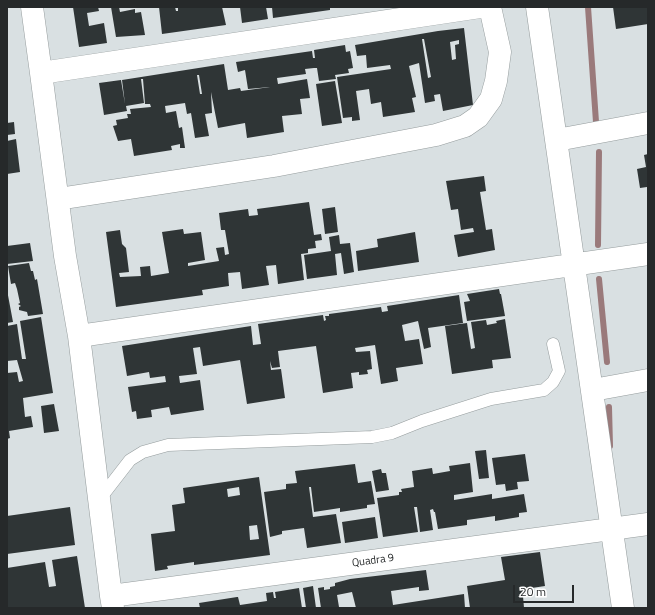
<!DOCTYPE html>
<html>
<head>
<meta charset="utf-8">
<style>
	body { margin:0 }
	#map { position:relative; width:655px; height:615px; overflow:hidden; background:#d9e0e2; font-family:"Titillium Web",sans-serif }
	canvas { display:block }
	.frame { position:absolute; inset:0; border:8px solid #26292a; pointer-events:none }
	.scale { position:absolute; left:513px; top:585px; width:61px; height:18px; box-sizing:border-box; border:2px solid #26292a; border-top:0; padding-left:5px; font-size:12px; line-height:14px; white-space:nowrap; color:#26292a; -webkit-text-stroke:3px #fff; paint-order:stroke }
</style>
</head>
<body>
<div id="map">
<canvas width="655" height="615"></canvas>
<div class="frame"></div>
<div class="scale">20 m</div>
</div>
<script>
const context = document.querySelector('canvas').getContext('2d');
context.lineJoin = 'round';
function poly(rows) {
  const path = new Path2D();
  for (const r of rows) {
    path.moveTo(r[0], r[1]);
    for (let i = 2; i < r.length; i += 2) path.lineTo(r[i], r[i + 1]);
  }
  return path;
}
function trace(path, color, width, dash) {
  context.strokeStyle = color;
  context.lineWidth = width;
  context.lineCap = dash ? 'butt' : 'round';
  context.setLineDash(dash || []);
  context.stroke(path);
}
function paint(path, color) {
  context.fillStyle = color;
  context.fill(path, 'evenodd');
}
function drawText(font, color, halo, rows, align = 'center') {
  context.font = font + ' "Titillium Web",sans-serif';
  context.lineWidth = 4;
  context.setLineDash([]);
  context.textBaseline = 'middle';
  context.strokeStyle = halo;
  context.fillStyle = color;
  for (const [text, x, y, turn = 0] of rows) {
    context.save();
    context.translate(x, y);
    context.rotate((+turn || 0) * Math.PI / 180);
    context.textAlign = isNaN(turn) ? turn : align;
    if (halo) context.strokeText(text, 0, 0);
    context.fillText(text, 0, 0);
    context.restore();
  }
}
trace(poly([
	[588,7,596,122],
	[598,245,599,152],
	[599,279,607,362],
	[609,407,610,446]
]), '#9a7a7b', 6);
paint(poly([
	[73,7,98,7,99,11,87,13,89,26,104,23,107,43,79,47],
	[111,7,119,7,120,12,135,9,135,13,141,12,145,35,116,37],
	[159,7,175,7,176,11,178,11,178,7,222,7,226,25,162,34],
	[240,7,266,7,268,19,242,23],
	[272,7,330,7,330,10,273,18],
	[613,7,648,7,648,24,616,29],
	[464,28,473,105,443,111,440,94,434,95,435,101,425,103,419,63,409,66,416,97,412,98,415,112,383,117,381,102,371,104,369,89,356,91,360,120,352,121,352,117,343,118,337,77,391,69,390,65,367,68,366,55,357,56,355,45,438,31],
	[422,39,424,39,431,77,428,78],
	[459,40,459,44,455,45,456,59,452,60,450,42],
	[345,45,346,52,350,51,353,68,348,69,349,73,335,75,336,79,319,81,317,68,314,68,305,69,306,74,277,78,278,84,307,79,310,98,300,99,302,114,282,116,284,132,247,138,245,123,218,128,211,92,212,113,205,114,209,136,195,138,191,113,187,114,185,103,165,106,166,113,176,111,179,128,182,127,185,148,180,148,180,144,171,146,172,150,134,156,131,139,118,141,113,126,117,125,116,120,128,118,127,114,131,114,130,109,151,107,150,104,145,104,143,79,141,79,144,103,126,106,127,111,104,115,99,83,121,80,125,104,122,80,224,64,228,90,240,88,241,91,270,87,248,89,245,70,238,72,236,62,312,51,313,58,315,58,314,50],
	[197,75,199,75,202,94,200,94],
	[335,81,342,123,322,126,316,84],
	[14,122,15,134,7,135,7,123],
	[16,139,20,172,7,174,7,141],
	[648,154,648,189,647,189,647,187,640,188,637,169,646,167,644,155],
	[484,176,486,191,480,192,486,230,492,229,495,250,458,257,454,235,474,232,473,228,461,230,458,209,451,210,446,181],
	[309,202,314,235,321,234,322,240,315,241,316,248,308,249,308,253,301,254,304,280,278,284,276,265,266,266,269,285,242,289,240,272,228,273,229,286,202,290,203,295,116,307,106,232,120,230,122,244,126,248,129,272,119,273,120,277,141,276,140,267,150,266,151,276,169,273,162,232,183,229,184,234,201,232,205,260,188,263,188,266,219,261,216,248,224,247,225,255,229,254,225,230,221,230,219,213,248,209,249,216,258,215,257,209],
	[335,207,338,232,325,234,322,209],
	[415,232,419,262,358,271,356,251,378,247,377,239],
	[339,235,340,244,350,243,354,272,344,274,341,253,335,254,337,275,307,279,304,255,331,251,329,237],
	[30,243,33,261,7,264,7,246],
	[29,263,31,271,33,271,35,280,37,279,43,314,28,316,27,312,19,310,19,307,21,306,18,304,20,303,17,289,15,283,11,284,8,266],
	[499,289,500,294,501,294,505,316,467,321,464,302,470,301,467,294],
	[7,290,13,322,7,323],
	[459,295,463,323,428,328,431,347,424,349,418,321,402,325,405,341,419,339,423,364,396,368,398,381,381,384,375,345,355,348,356,352,370,351,372,369,367,370,368,374,359,375,359,372,351,373,353,388,323,393,316,346,278,351,280,367,272,368,270,361,271,370,281,369,285,398,247,404,240,360,203,366,200,347,193,348,197,374,179,376,180,383,200,380,204,410,171,415,169,407,151,410,152,417,137,419,136,411,132,412,128,387,166,382,165,376,150,378,149,372,127,376,122,346,251,326,253,345,261,344,258,324,323,315,324,321,326,320,325,316,329,316,329,314,381,307,382,312,388,311,387,306],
	[41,317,53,393,23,398,25,417,31,416,33,427,9,431,10,438,7,439,7,373,17,372,19,382,23,381,17,360,7,361,7,326,17,324,22,359,26,359,20,321],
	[505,319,511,358,492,360,493,368,452,374,445,326,467,323,471,349,475,348,471,322,486,320,487,325,497,323,496,321],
	[54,404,59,431,44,433,41,406],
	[486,450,489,478,479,479,475,451],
	[525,454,529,481,517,482,518,489,506,491,505,484,496,485,492,458],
	[470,463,473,492,454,495,454,500,492,494,492,499,524,494,527,512,519,513,519,517,495,521,495,516,467,520,467,525,438,529,435,512,434,512,433,509,430,510,433,530,420,532,417,507,414,507,418,532,383,537,377,498,399,495,399,492,402,492,401,489,414,487,412,471,432,468,433,474,450,471,449,466],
	[355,464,358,483,371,481,375,504,367,505,367,508,340,512,340,508,314,512,311,487,309,487,313,517,336,514,341,543,307,548,304,528,282,531,282,534,270,537,264,492,286,489,286,484,297,483,295,471],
	[381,469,382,473,386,473,389,490,376,492,372,471],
	[259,477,270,555,194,565,194,562,167,566,168,569,155,571,151,534,175,531,172,505,185,503,183,488],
	[239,487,240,495,228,497,227,489],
	[257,525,259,539,250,540,249,526],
	[70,507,75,545,7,554,7,516],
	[375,517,378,538,345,543,342,522],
	[540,552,545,586,525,589,526,595,523,596,524,608,470,608,467,586,505,580,501,557],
	[77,556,85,608,7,608,7,568,45,562,49,587,56,586,52,560],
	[426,570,429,590,419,591,419,587,391,591,393,605,464,594,465,608,356,608,352,592,337,595,339,607,321,608,318,588,324,587,324,590,330,589,330,587,335,586,335,583,350,579],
	[313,586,316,608,306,608,303,588],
	[299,588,302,608,200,608,199,603,237,597,238,597,240,605,267,601,266,593,273,592,274,598,276,598,275,592]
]), '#2f3536');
const service = poly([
	[99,500,130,460,143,452,168,445,372,437,392,433,422,421,491,399,544,390,553,382,559,371,553,344]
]);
const minor = poly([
	[32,7,41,73],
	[537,7,623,608],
	[557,140,648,123],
	[58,199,274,166,436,135,465,126,478,117,491,99,496,81,500,52,490,7],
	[79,336,65,256,41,73,480,7],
	[593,390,648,380],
	[111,596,79,336,648,254],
	[113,608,111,596,648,524]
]);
trace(service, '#959c9d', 13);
trace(minor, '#959c9d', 23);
trace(service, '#fff', 12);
trace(minor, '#fff', 22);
drawText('11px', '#26292a', '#fff', [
	["Quadra 9",373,561,-8]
]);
</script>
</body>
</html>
